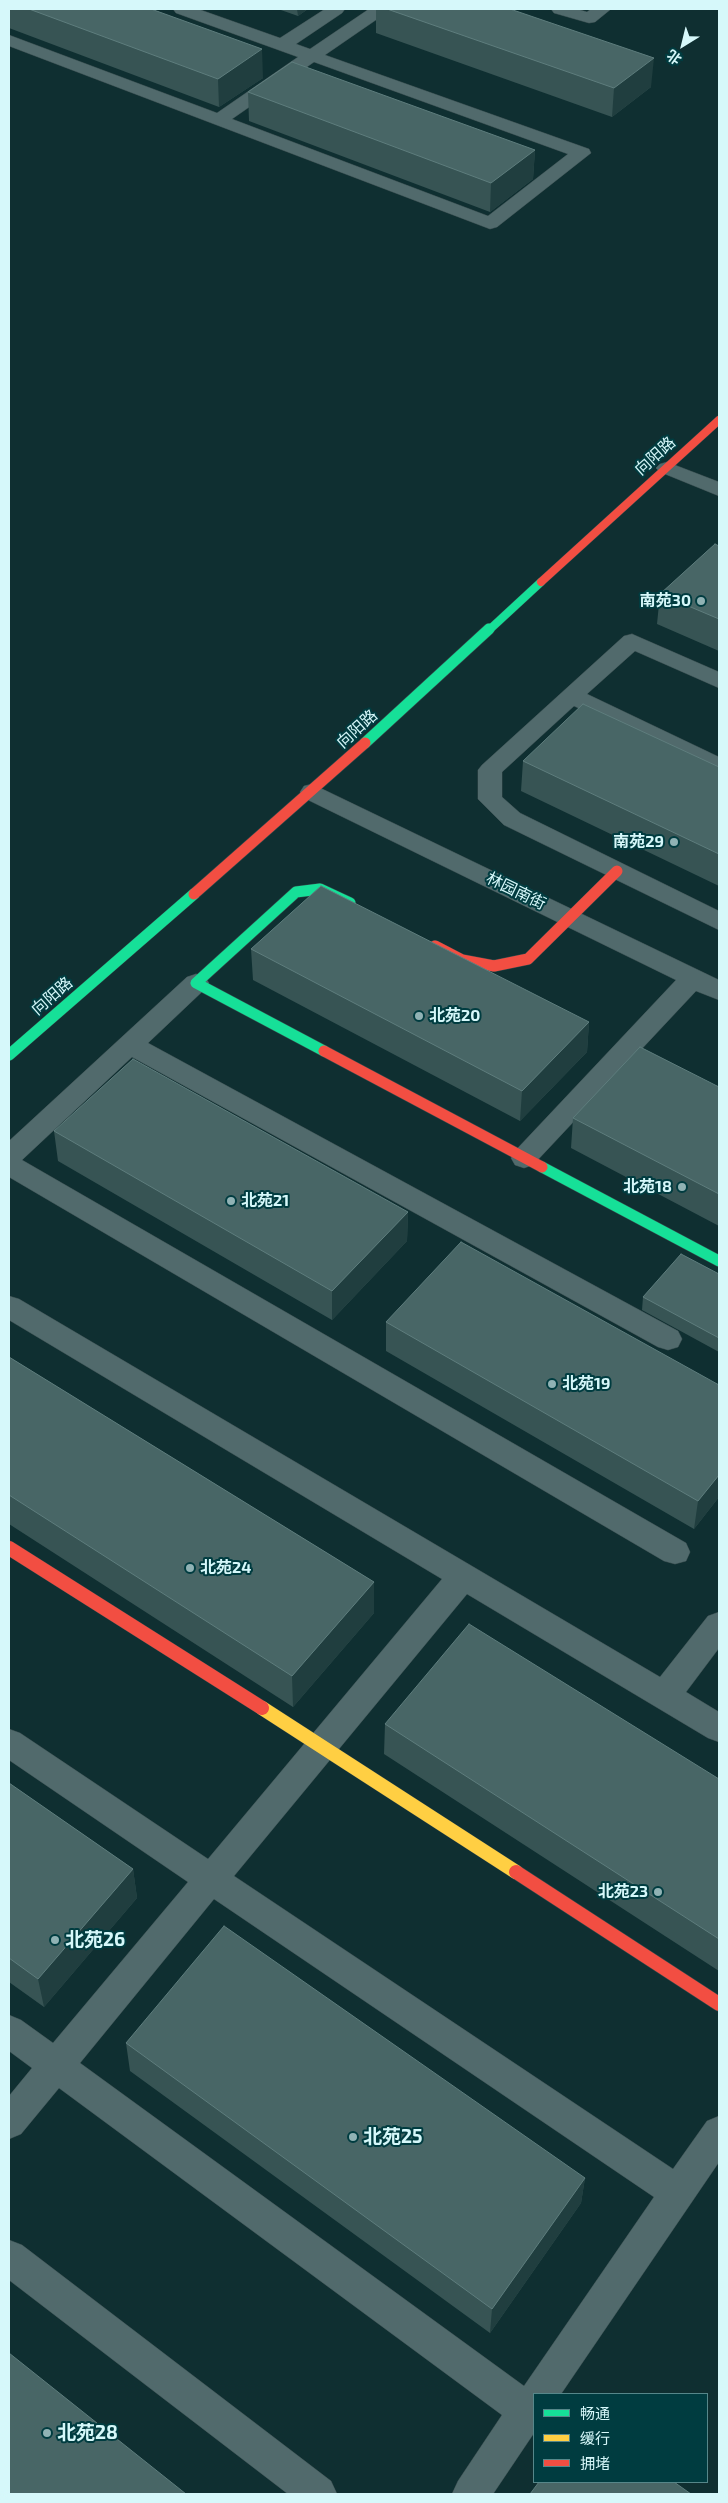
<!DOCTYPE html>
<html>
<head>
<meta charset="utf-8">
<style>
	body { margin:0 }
	#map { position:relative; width:728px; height:2503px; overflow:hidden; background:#0f2f31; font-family:"Exo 2","Noto Sans SC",sans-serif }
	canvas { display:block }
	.frame { position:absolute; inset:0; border:10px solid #d6f8fa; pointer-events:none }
	.legend { position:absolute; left:533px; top:2393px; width:175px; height:90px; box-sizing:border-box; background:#003c40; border:1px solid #56878a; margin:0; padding:6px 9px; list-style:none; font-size:15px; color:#d6f8fa }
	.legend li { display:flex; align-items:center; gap:10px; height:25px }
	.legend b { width:25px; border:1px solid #56878a }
	.north { position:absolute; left:658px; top:20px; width:50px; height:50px; -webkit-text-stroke:4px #003c40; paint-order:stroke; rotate:216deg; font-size:14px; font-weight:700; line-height:20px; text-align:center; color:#d6f8fa }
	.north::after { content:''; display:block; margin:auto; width:18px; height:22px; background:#d6f8fa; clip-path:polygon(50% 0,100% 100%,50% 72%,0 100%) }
</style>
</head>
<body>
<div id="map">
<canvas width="728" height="2503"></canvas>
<div class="frame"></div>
<ul class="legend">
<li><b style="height:6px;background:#16e098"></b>畅通</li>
<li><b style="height:6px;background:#ffcf43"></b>缓行</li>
<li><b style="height:6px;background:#f24e42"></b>拥堵</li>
</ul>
<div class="north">北</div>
</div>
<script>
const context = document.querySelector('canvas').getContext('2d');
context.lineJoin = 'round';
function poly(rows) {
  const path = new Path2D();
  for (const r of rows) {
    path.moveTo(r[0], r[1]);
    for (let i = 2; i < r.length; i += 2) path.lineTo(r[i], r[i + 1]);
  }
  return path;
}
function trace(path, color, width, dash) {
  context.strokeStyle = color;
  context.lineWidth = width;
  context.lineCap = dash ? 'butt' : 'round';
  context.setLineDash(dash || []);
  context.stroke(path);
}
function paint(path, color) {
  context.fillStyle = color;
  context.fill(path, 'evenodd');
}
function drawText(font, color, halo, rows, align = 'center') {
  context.font = font + ' "Exo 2","Noto Sans SC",sans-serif';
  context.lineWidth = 4;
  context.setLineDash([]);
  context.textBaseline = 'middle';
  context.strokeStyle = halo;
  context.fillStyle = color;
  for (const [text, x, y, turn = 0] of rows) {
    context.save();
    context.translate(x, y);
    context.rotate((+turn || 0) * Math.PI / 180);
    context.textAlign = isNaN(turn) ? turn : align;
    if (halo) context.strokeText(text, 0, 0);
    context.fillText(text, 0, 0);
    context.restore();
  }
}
const lane = poly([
	[173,9,198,9,280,38,325,9,345,9,342,13,296,44,310,49,369,9,389,9,386,13,325,55,589,149,591,153,497,227,490,229,9,46,9,35,217,113,298,57,176,13,173,9],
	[314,62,568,154,488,216,232,119,314,62],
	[551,9,577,9,587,12,591,9,611,9,595,22,589,23,554,13,551,9]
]);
const street = poly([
	[667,462,719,482,719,496,660,472,656,468,660,464,667,462],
	[632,634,719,672,719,688,635,651,587,694,719,757,719,774,574,706,502,772,502,797,520,813,719,911,719,930,504,825,478,799,478,770,482,765,624,636,632,634],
	[312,784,719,980,719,1000,696,991,533,1165,524,1168,515,1165,511,1158,515,1151,676,980,304,798,300,792,304,786,312,784],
	[196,974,205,977,209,983,205,989,148,1043,678,1331,682,1339,678,1347,668,1350,658,1347,132,1057,22,1160,686,1543,690,1552,686,1561,675,1564,664,1561,9,1177,9,1141,187,977,196,974],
	[9,1296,19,1299,660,1677,708,1616,719,1612,719,1648,686,1692,719,1712,719,1742,708,1738,467,1594,234,1876,673,2169,707,2121,719,2116,719,2162,561,2394,534,2394,534,2433,493,2494,452,2494,458,2481,502,2415,59,2088,21,2134,9,2139,9,2096,32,2068,9,2051,9,2015,21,2020,53,2043,188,1882,9,1760,9,1729,20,1733,208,1859,442,1579,9,1320,9,1296],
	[214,1899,654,2197,524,2386,80,2063,214,1899],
	[9,2240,22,2245,331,2481,337,2494,288,2494,9,2280,9,2240]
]);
const fastFar1 = poly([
	[488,631,541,582]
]);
const fast = poly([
	[365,743,489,629],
	[324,1051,196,983,296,892,320,889,350,903],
	[9,1055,194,894],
	[542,1167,719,1261]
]);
const slow = poly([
	[262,1708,516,1872]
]);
const jamFar2 = poly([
	[541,582,719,420]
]);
const jamFar1 = poly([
	[194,894,365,743],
	[435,946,462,960,494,966,528,959,617,871],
	[324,1051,542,1167]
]);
const jam = poly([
	[9,1548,262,1708],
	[516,1872,719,2004]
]);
trace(lane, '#34494b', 1);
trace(street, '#34494b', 1);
trace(fastFar1, '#34494b', 9);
trace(fast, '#34494b', 12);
trace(slow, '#34494b', 15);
trace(jamFar2, '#34494b', 9);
trace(jamFar1, '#34494b', 12);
trace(jam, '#34494b', 15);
paint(lane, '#516a6c');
paint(street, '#516a6c');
trace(fastFar1, '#16e098', 8);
trace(fast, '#16e098', 11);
trace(slow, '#ffcf43', 14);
trace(jamFar2, '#f24e42', 8);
trace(jamFar1, '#f24e42', 11);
trace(jam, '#f24e42', 14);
paint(poly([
	[9,9,151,9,263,78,219,107,9,28],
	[278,9,308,9,298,16],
	[376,9,510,9,651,87,612,117,376,33],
	[248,92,535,150,533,179,490,212,249,121],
	[719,546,719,651,657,624,660,594],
	[523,761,719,767,719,886,521,791],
	[251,949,589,1022,587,1052,520,1121,253,980],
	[719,1087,719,1226,571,1148,573,1118],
	[54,1131,408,1212,407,1241,332,1320,58,1161],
	[719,1274,719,1352,642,1310,643,1297],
	[386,1322,719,1385,719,1497,694,1529,386,1351],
	[9,1357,374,1582,374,1613,293,1707,9,1524],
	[385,1724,719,1779,719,1971,384,1754],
	[9,1783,133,1869,137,1898,44,2007,9,1982],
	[126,2043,585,2178,581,2203,490,2333,130,2071]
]), '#375454');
paint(poly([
	[297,9,308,9,298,16],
	[262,49,263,78,219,107,218,79],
	[654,58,651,87,612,117,614,88],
	[535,150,533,179,490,212,491,183],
	[589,1022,587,1052,520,1121,522,1091],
	[408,1212,407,1241,332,1320,332,1291],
	[719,1475,719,1497,694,1529,698,1501],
	[374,1582,374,1613,293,1707,292,1676],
	[133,1869,137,1898,44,2007,38,1979],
	[585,2178,581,2203,490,2333,492,2309]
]), '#203e3f');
const building = poly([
	[29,9,151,9,262,49,218,79,29,9],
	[387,9,510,9,654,58,614,88,387,9],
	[292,62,535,150,491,183,248,92,292,62],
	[715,544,719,546,719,619,660,594,715,544],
	[583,704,719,767,719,854,523,761,583,704],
	[321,886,589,1022,522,1091,251,949,321,886],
	[640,1047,719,1087,719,1194,573,1118,640,1047],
	[133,1059,408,1212,332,1291,54,1131,133,1059],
	[461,1242,719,1385,719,1475,698,1501,386,1322,461,1242],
	[681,1254,719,1274,719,1338,643,1297,681,1254],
	[9,1357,374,1582,292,1676,9,1495,9,1357],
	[469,1624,719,1779,719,1939,385,1724,469,1624],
	[9,1783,133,1869,38,1979,9,1958,9,1783],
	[224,1926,585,2178,492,2309,126,2043,224,1926],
	[9,2353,186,2494,9,2494,9,2353],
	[539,2482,674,2482,691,2494,530,2494,539,2482]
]);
paint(building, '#486666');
trace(building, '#5e7d7d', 1);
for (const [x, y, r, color] of [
	[701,601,5,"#90b2b4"],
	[674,842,5,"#90b2b4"],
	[419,1016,5,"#90b2b4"],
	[682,1187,5,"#90b2b4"],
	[231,1201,5,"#90b2b4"],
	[552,1384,5,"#90b2b4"],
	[190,1568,5,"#90b2b4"],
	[658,1892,5,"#90b2b4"],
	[55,1940,5,"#90b2b4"],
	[353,2137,5,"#90b2b4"],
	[47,2433,5,"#90b2b4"]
]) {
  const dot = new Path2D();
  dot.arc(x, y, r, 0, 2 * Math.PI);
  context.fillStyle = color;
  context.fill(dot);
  trace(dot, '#003c40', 2);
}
drawText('16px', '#d6f8fa', '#003c40', [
	["向阳路",655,456,-42],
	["向阳路",357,729,-42],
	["林园南街",516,891,26],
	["向阳路",52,996,-41]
]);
drawText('bold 16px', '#d6f8fa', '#003c40', [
	["南苑30",691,601],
	["南苑29",664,842],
	["北苑20",429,1016,"left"],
	["北苑18",672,1187],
	["北苑21",241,1201,"left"],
	["北苑19",562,1384,"left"],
	["北苑24",200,1568,"left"],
	["北苑23",648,1892]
], 'right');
drawText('bold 19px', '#d6f8fa', '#003c40', [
	["北苑26",65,1940],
	["北苑25",363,2137],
	["北苑28",57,2433]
], 'left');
</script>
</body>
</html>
